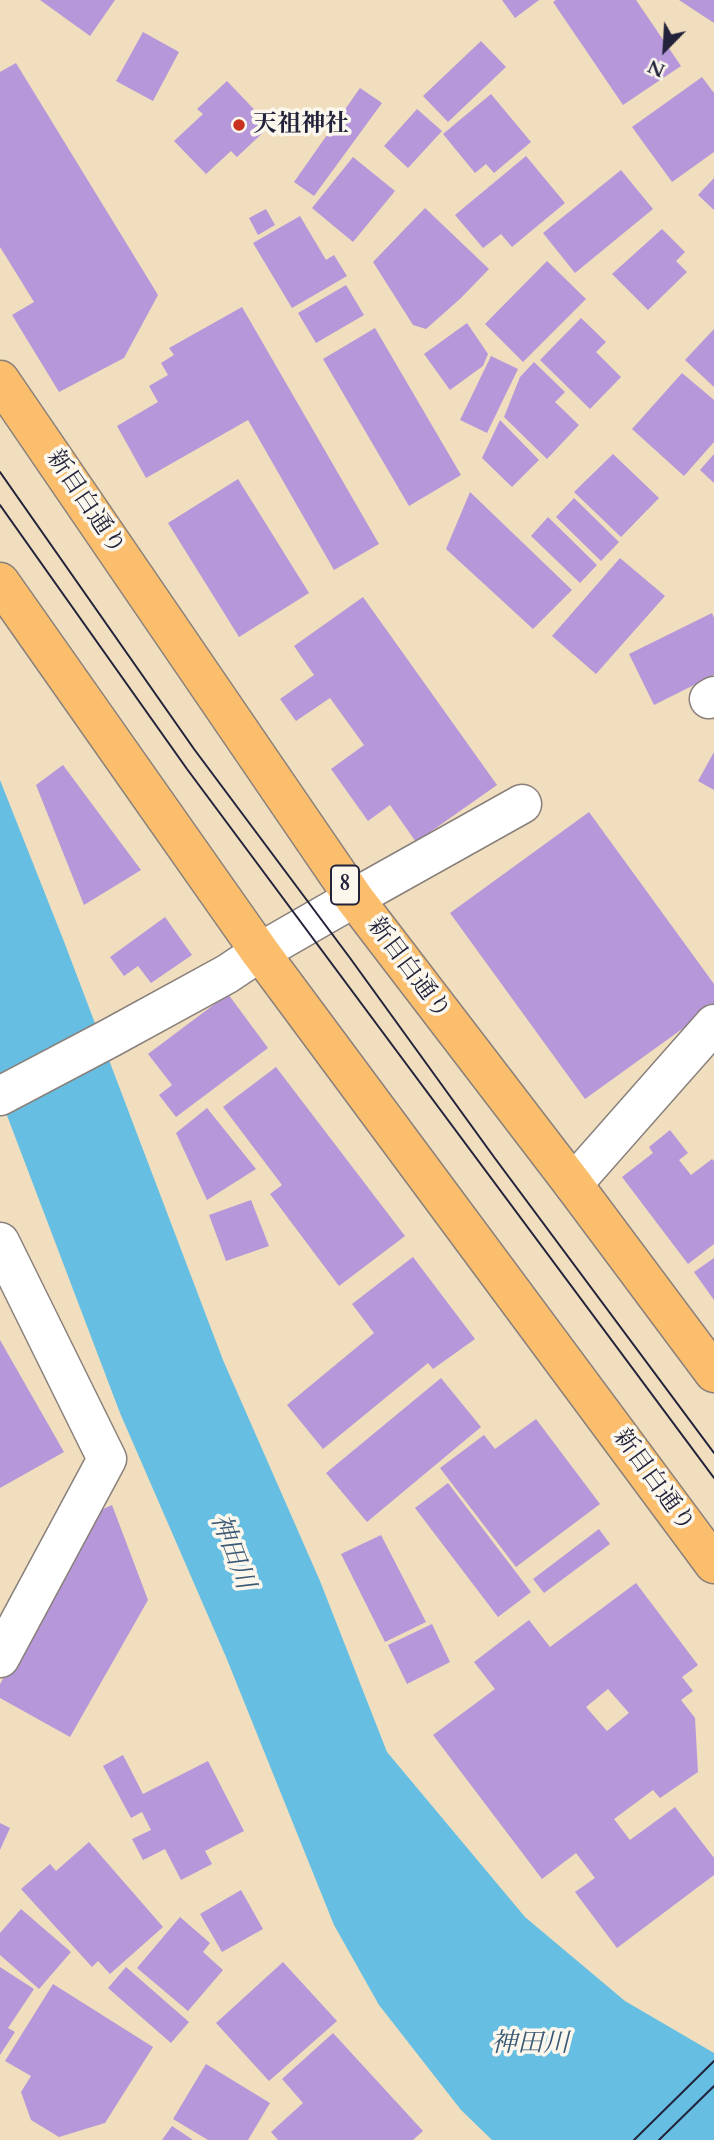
<!DOCTYPE html>
<html>
<head>
<meta charset="utf-8">
<style>
	body { margin:0 }
	#map { position:relative; width:714px; height:2140px; overflow:hidden; background:#f0debe; font-family:Cardo,serif }
	canvas { display:block }
	.north { position:absolute; left:630px; top:14px; width:70px; height:70px; -webkit-text-stroke:5px #fbf7ec; paint-order:stroke; rotate:204deg; font-size:19px; font-weight:700; line-height:28px; text-align:center; color:#22223b }
	.north::after { content:''; display:block; margin:auto; width:24px; height:32px; background:#22223b; clip-path:polygon(50% 0,100% 100%,50% 72%,0 100%) }
</style>
</head>
<body>
<div id="map">
<canvas width="714" height="2140"></canvas>
<div class="north">N</div>
</div>
<script>
const context = document.querySelector('canvas').getContext('2d');
context.lineJoin = 'round';
function paint(path, color) {
  context.fillStyle = color;
  context.fill(path, 'evenodd');
}
function poly(rows) {
  const path = new Path2D();
  for (const r of rows) {
    path.moveTo(r[0], r[1]);
    for (let i = 2; i < r.length; i += 2) path.lineTo(r[i], r[i + 1]);
  }
  return path;
}
function trace(path, color, width, dash) {
  context.strokeStyle = color;
  context.lineWidth = width;
  context.lineCap = dash ? 'butt' : 'round';
  context.setLineDash(dash || []);
  context.stroke(path);
}
function drawText(font, color, halo, rows, align = 'center') {
  context.font = font + ' Cardo,"Noto Serif JP",serif';
  context.lineWidth = 7;
  context.setLineDash([]);
  context.textBaseline = 'middle';
  context.strokeStyle = halo;
  context.fillStyle = color;
  for (const [text, x, y, turn = 0] of rows) {
    context.save();
    context.translate(x, y);
    context.rotate((+turn || 0) * Math.PI / 180);
    context.textAlign = isNaN(turn) ? turn : align;
    if (halo) context.strokeText(text, 0, 0);
    context.fillText(text, 0, 0);
    context.restore();
  }
}
paint(poly([
	[0,780,63,939,223,1360,320,1581,387,1752,525,1917,625,2001,714,2053,714,2140,492,2140,461,2110,379,2005,334,1925,226,1657,120,1413,0,1097]
]), '#66bfe3');
paint(poly([
	[40,0,115,0,90,36],
	[502,0,539,0,515,18],
	[556,0,636,0,681,66,623,105,553,2],
	[679,0,714,0,714,23],
	[143,32,179,52,153,101,116,81],
	[481,41,506,67,448,122,423,96],
	[16,63,158,295,124,358,59,392,12,315,34,302,0,247,0,72],
	[702,77,714,93,714,152,672,182,632,127],
	[227,81,270,126,237,157,231,151,206,174,174,141,203,114,197,109],
	[360,88,382,103,314,196,294,182],
	[491,94,531,142,494,173,486,164,475,173,443,134],
	[417,109,442,131,408,168,384,146],
	[526,156,565,203,512,247,501,234,483,248,455,215],
	[353,157,395,191,353,242,312,208],
	[621,170,653,209,575,273,543,233],
	[714,178,714,210,698,195],
	[425,208,489,269,461,298,426,329,413,325,373,262],
	[266,209,275,225,258,235,249,218],
	[300,216,326,260,334,255,347,276,292,308,253,243],
	[662,229,685,252,676,261,687,272,648,310,612,274],
	[547,261,586,299,523,362,485,324],
	[346,285,364,315,316,343,298,313],
	[242,307,379,544,334,570,248,420,146,478,117,426,158,402,149,386,168,375,161,363,174,355,169,348],
	[581,318,606,342,596,352,621,377,590,409,540,360],
	[467,323,488,354,483,366,450,390,424,354],
	[375,328,461,475,409,506,323,359],
	[714,329,714,387,685,360],
	[491,356,518,369,487,433,460,420],
	[534,362,565,392,555,402,579,425,547,459,504,417,520,377],
	[682,373,714,400,714,442,684,476,632,429],
	[500,420,539,460,512,487,482,458],
	[613,454,659,498,621,537,574,492],
	[714,454,714,483,700,470],
	[238,479,309,593,239,637,168,523],
	[470,492,572,590,533,629,446,549],
	[574,498,619,542,601,561,556,517],
	[548,517,597,565,580,583,531,536],
	[620,558,665,596,596,674,552,636],
	[363,597,497,785,416,842,390,805,368,821,331,769,364,745,330,698,296,721,280,699,314,675,294,646],
	[712,613,714,618,714,675,654,705,629,654],
	[714,752,714,790,698,781],
	[63,765,141,870,84,905,36,785],
	[589,812,714,984,714,1006,585,1099,450,913],
	[165,917,192,955,151,983,138,966,124,976,110,957],
	[228,994,268,1048,176,1117,159,1095,172,1085,148,1054],
	[276,1067,405,1236,339,1286,270,1194,282,1185,223,1107],
	[207,1108,256,1169,207,1200,176,1133],
	[670,1130,688,1153,679,1160,691,1175,712,1159,714,1161,714,1244,688,1264,622,1177,653,1153,649,1147],
	[251,1200,269,1246,226,1261,209,1215],
	[413,1257,475,1339,433,1369,428,1363,323,1449,287,1405,374,1333,352,1304],
	[714,1258,714,1300,694,1272],
	[0,1340,64,1452,0,1488],
	[441,1378,481,1427,367,1522,326,1473],
	[536,1419,600,1504,516,1567,440,1468,484,1435,495,1449],
	[448,1483,531,1592,498,1617,415,1508],
	[112,1505,148,1600,70,1737,0,1698,0,1684,73,1557,92,1514],
	[599,1529,610,1544,544,1593,533,1579],
	[381,1535,426,1622,385,1642,341,1554],
	[636,1583,698,1665,682,1677,693,1691,681,1700,695,1718,698,1772,660,1798,653,1790,614,1819,630,1840,675,1807,714,1858,714,1875,617,1948,575,1892,595,1878,576,1853,542,1879,433,1735,495,1689,474,1662,529,1620,550,1647],
	[608,1689,629,1713,607,1731,586,1707],
	[432,1624,450,1662,407,1684,388,1645],
	[123,1755,143,1794,208,1761,244,1831,205,1851,212,1864,181,1880,165,1849,143,1860,132,1839,151,1830,142,1812,131,1818,103,1766],
	[0,1823,10,1828,0,1850],
	[89,1842,163,1927,110,1974,98,1961,92,1967,21,1889,50,1864,56,1871],
	[241,1890,263,1929,222,1952,200,1914],
	[21,1909,71,1952,39,1989,0,1955,0,1933],
	[180,1917,210,1943,203,1952,223,1970,188,2011,137,1968],
	[283,1962,337,2021,269,2081,216,2023],
	[0,1967,34,1989,8,2028,15,2032,0,2055],
	[126,1967,189,2022,171,2043,108,1988],
	[53,1984,153,2047,105,2123,59,2137,31,2120,21,2092,31,2076,5,2061],
	[333,2033,423,2131,413,2140,278,2140,271,2132,303,2103,282,2079],
	[206,2064,270,2103,248,2140,208,2140,173,2119],
	[172,2126,193,2140,162,2140]
]), '#b697d9');
const pedestrian = poly([
	[354,898,522,804]
]);
const minor = poly([
	[709,699,714,696],
	[0,1096,110,1038,227,974,260,952,354,898],
	[573,1184,714,1024],
	[0,1242,107,1459,0,1658]
]);
const primary = poly([
	[0,380,354,898,573,1184,714,1373],
	[0,582,260,952,714,1564]
]);
trace(pedestrian, '#89807c', 41);
trace(minor, '#89807c', 41);
trace(primary, '#89807c', 41);
trace(pedestrian, '#fff', 38);
trace(minor, '#fff', 38);
trace(primary, '#fabe6d', 38);
trace(poly([
	[0,472,194,749,350,958,494,1157,714,1453],
	[0,505,187,769,714,1478],
	[634,2140,714,2061],
	[659,2140,714,2086]
]), '#22223b', 2);
for (const [x, y, r, color] of [
	[239,125,7,"#c8321e"]
]) {
  const dot = new Path2D();
  dot.arc(x, y, r, 0, 2 * Math.PI);
  context.fillStyle = color;
  context.fill(dot);
  trace(dot, '#fbf7ec', 2.5);
}
for (const [x, y, w] of [
	[345,885,28]
]) {
  const box = new Path2D();
  box.roundRect(x - w / 2, y - 19.5, w, 39, 5);
  context.fillStyle = '#fbf7ec';
  context.fill(box);
  trace(box, '#22223b', 2);
}
drawText('bold 23px', '#22223b', null, [
	["8",345,885]
]);
drawText('bold 24px', '#22223b', '#fbf7ec', [
	["天祖神社",253,125]
], 'left');
drawText('24px', '#22223b', '#fbf7ec', [
	["新目白通り",85,503,56],
	["新目白通り",408,969,53],
	["新目白通り",653,1481,54]
]);
drawText('italic 26px', '#3a5976', '#fbf7ec', [
	["神田川",231,1552,69],
	["神田川",530,2045]
]);
</script>
</body>
</html>
